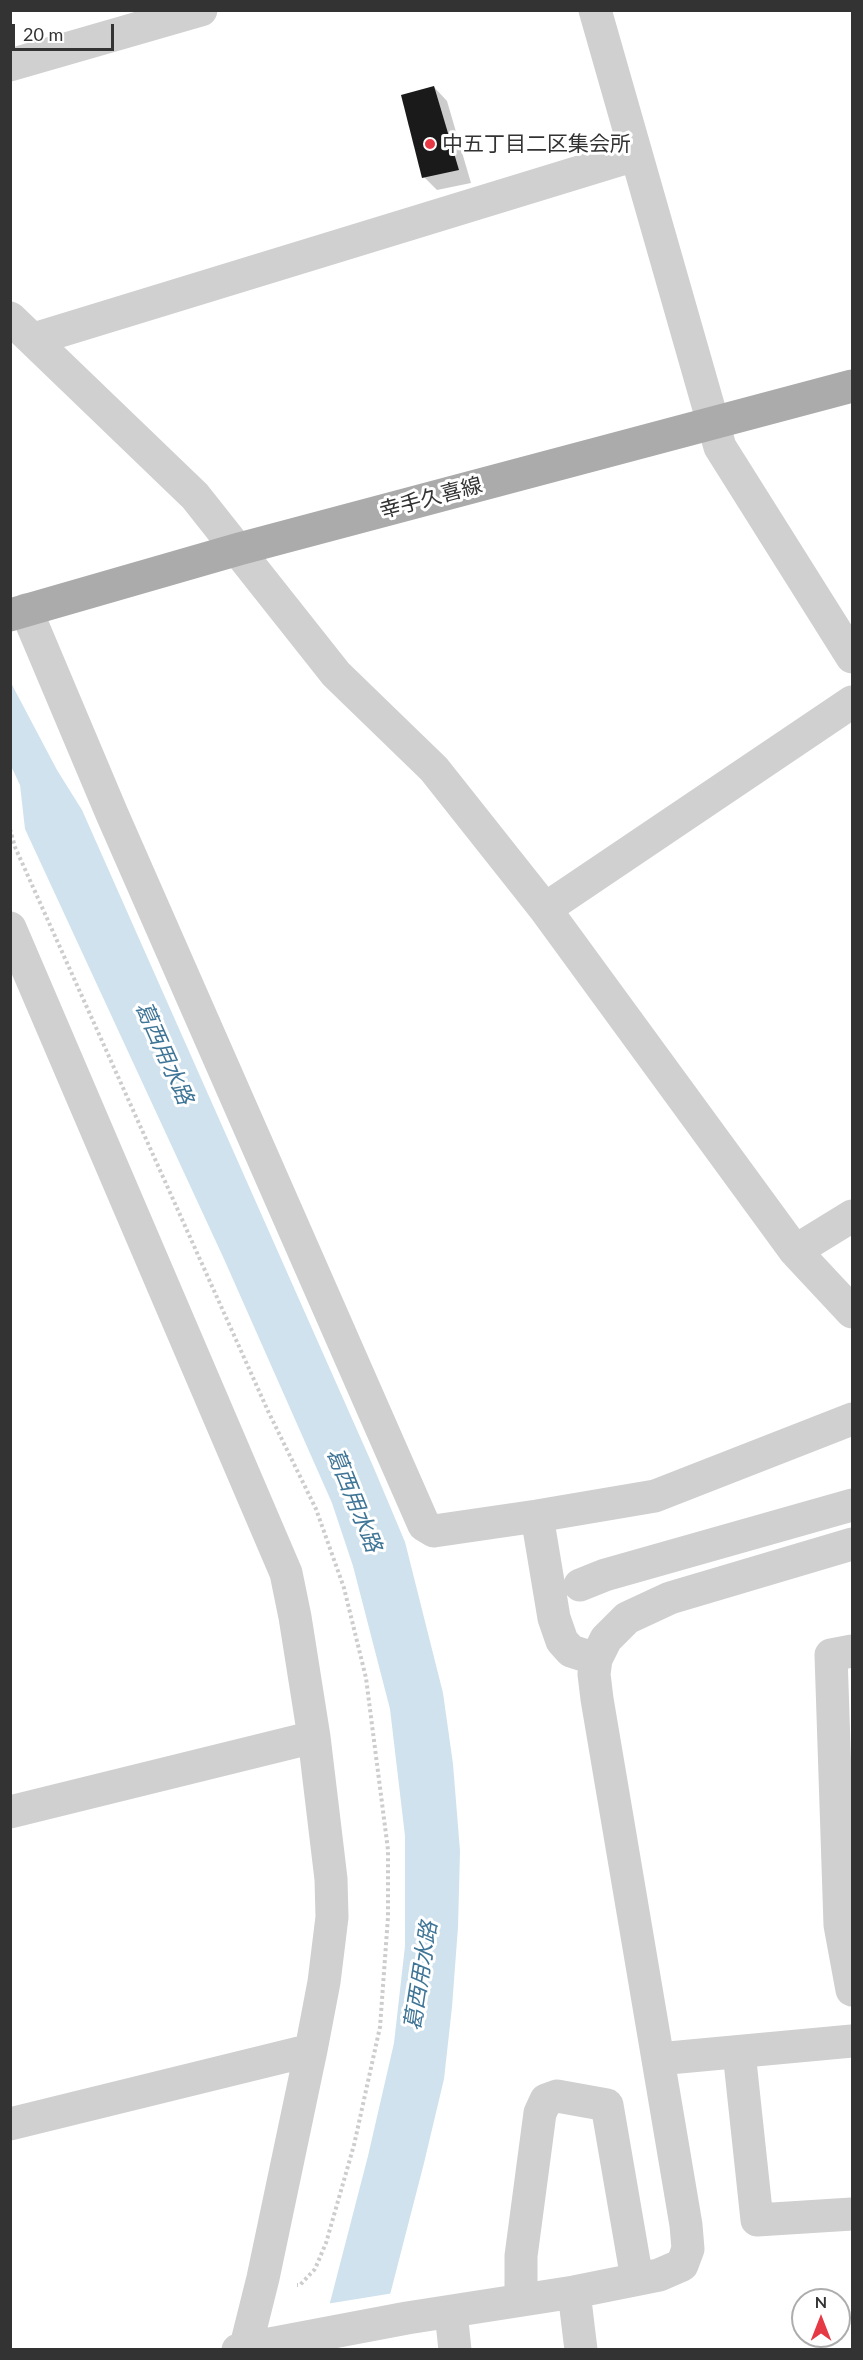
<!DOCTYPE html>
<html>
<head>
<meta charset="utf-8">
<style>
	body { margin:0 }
	#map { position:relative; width:863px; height:2360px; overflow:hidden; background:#fff; font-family:Lato,sans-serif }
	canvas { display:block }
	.frame { position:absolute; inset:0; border:12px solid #333; pointer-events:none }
	.north { position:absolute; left:791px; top:2288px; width:60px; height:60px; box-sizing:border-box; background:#fff; border:2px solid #adadad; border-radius:50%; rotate:0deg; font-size:16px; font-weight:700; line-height:24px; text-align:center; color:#333 }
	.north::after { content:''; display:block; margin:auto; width:21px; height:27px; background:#e63946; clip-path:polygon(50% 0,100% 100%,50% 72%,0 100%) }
	.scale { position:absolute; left:12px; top:24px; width:102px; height:27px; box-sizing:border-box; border:3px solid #333; border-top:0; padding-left:8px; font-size:18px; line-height:21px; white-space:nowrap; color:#333; -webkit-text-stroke:4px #fff; paint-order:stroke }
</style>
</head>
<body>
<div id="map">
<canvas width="863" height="2360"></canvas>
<div class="frame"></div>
<div class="north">N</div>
<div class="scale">20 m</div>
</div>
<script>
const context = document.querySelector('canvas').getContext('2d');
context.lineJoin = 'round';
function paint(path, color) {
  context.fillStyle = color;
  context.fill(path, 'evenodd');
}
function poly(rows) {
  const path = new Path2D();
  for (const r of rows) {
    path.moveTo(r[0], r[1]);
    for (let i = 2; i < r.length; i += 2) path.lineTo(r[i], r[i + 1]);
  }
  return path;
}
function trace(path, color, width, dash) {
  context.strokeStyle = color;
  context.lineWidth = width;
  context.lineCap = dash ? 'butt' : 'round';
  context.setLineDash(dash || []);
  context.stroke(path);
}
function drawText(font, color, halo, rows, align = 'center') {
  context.font = font + ' Lato,"Noto Sans JP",sans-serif';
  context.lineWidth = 6;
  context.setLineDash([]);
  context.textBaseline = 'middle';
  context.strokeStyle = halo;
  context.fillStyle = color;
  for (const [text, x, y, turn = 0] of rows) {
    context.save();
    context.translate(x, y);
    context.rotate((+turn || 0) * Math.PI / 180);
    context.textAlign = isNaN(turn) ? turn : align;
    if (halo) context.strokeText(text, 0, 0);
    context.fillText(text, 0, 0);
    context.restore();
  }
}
paint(poly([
	[10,681,57,770,82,810,373,1466,405,1542,443,1693,453,1764,460,1851,458,1927,452,2007,444,2079,424,2163,376,2349,318,2349,368,2156,394,2043,405,1946,405,1836,390,1709,353,1566,332,1503,224,1259,25,829,20,785,11,766]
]), '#cfe2ee');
paint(poly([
	[394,2293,379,2350,315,2350,326,2304]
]), '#fff');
paint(poly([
	[434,87,447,101,471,183,437,190,424,177]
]), '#0003');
paint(poly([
	[434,86,459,170,422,178,401,95]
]), '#1a1a1a');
trace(poly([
	[10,829,15,847,268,1411,316,1509,344,1588,366,1678,388,1850,388,1917,380,2027,354,2145,326,2243,315,2269,300,2285,297,2285]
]), '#cdcdcd', 4, [3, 3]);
trace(poly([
	[595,10,720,447,852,657],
	[10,65,201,10],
	[10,318,195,496,336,674,434,769,545,909,795,1251,852,1216],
	[34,339,635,155],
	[26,610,112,814,424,1525,434,1531,537,1516,655,1496,852,1419],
	[545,909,852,702],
	[10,928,286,1573,295,1617,314,1737,331,1879,332,1917,324,1982,311,2050,263,2278,245,2350],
	[795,1251,852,1312],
	[537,1516,554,1618,562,1641,571,1651,596,1659],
	[580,1585,605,1575,852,1505],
	[852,1651,831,1655,840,1925,852,1990],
	[10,1812,314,1737],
	[739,2052,757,2220,852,2214],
	[658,2059,852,2041],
	[10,2124,311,2050],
	[574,2292,581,2350],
	[521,2300,521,2256,540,2113,546,2100,557,2096,607,2105,637,2279],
	[451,2312,455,2350],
	[238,2350,407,2318,574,2292,659,2275,682,2265,688,2249,686,2225,597,1699,594,1674,596,1659,606,1639,627,1618,670,1598,852,1544]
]), '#d0d0d0', 33);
trace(poly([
	[10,615,239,549,852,386]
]), '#ababab', 33);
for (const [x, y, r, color] of [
	[430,144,6,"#e63946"]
]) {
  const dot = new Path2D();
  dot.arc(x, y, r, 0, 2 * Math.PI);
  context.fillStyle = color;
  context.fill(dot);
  trace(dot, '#fff', 2);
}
drawText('21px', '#333', '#fff', [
	["中五丁目二区集会所",442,144]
], 'left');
drawText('21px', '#333', '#fff', [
	["幸手久喜線",431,498,-15]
]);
drawText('italic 22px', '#3f7597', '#fff', [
	["葛西用水路",164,1053,66],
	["葛西用水路",354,1500,68],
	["葛西用水路",421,1976,-81]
]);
</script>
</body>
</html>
